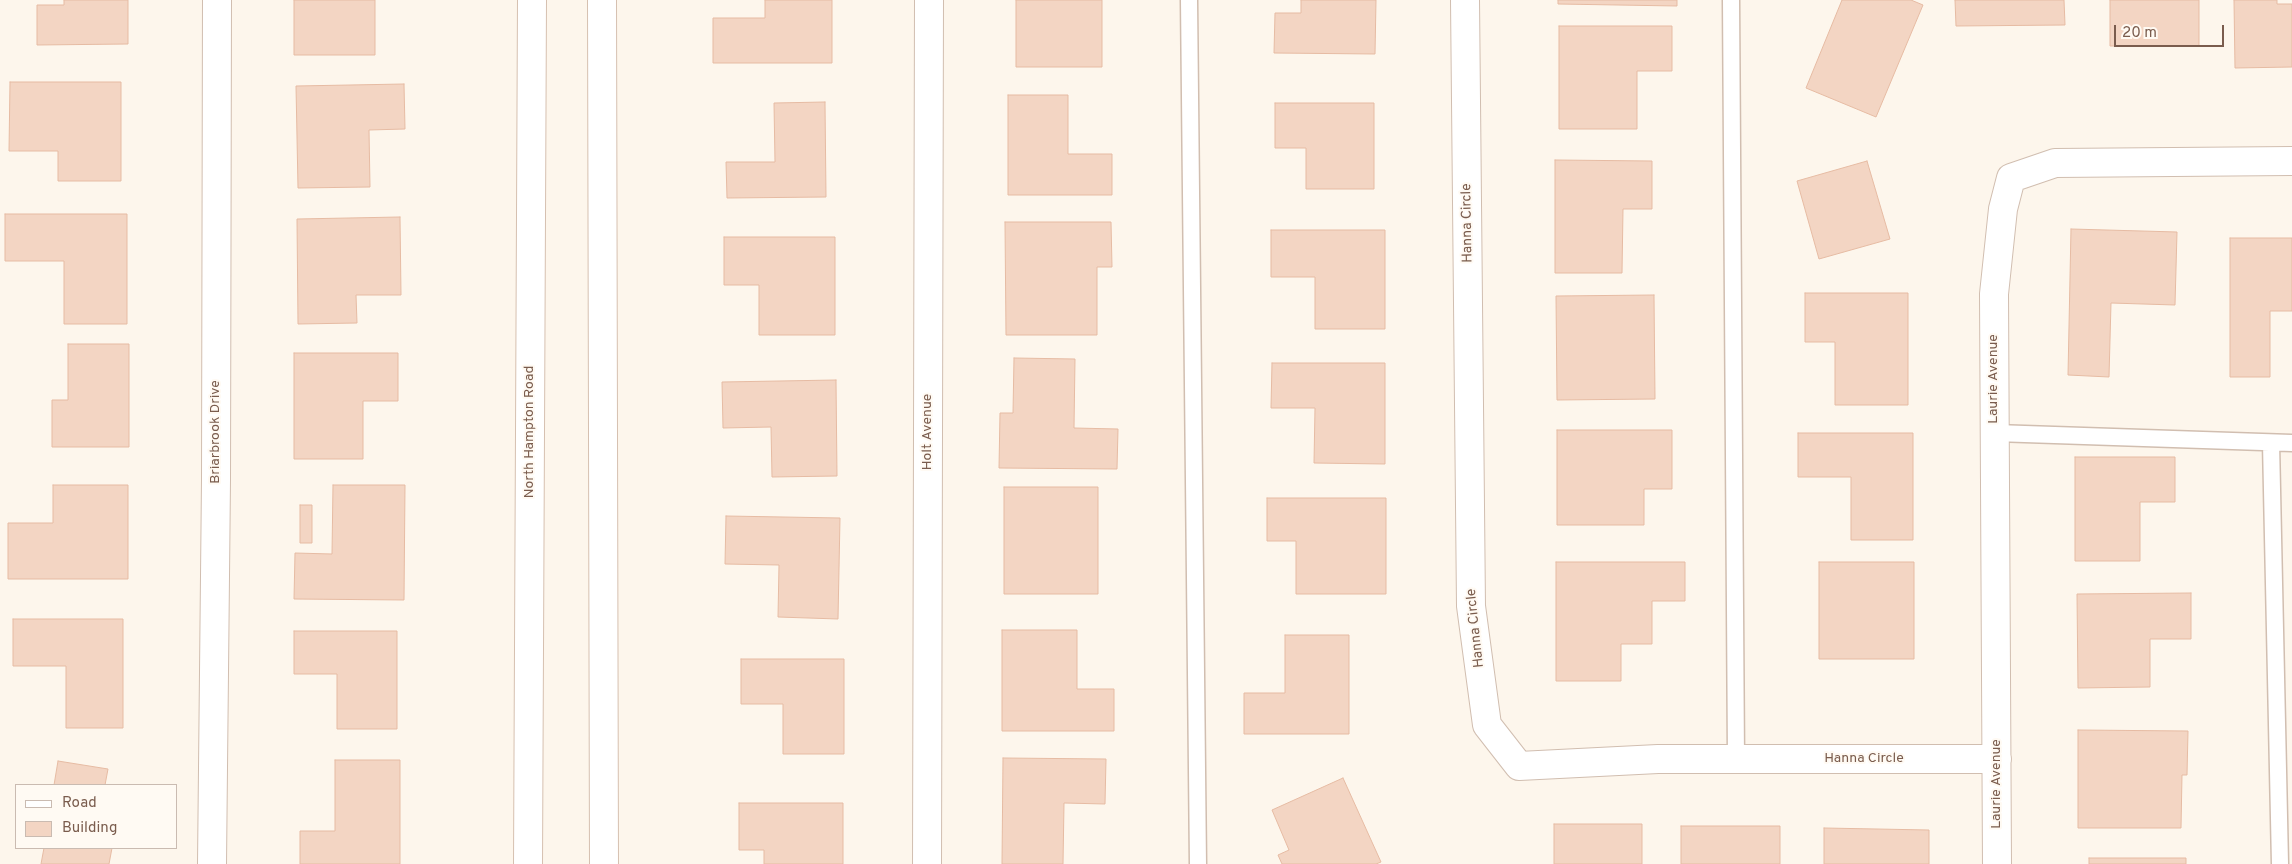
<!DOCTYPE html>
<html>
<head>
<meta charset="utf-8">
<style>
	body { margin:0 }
	#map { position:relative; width:2292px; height:864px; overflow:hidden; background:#fdf6ec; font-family:Overpass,sans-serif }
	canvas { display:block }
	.legend { position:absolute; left:15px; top:784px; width:162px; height:65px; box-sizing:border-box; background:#fffaf3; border:1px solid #cabbb1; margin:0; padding:6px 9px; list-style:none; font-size:15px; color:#7a5c4d }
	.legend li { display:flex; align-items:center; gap:10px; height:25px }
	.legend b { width:25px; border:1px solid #cabbb1 }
	.scale { position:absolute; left:2114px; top:25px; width:110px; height:22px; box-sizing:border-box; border:2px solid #7a5c4d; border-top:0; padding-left:6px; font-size:15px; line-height:18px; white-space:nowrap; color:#7a5c4d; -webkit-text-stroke:4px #fffaf3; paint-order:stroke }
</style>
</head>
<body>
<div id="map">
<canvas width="2292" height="864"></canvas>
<ul class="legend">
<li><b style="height:6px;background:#fff"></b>Road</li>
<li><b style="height:14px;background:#f3d5c3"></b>Building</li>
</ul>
<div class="scale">20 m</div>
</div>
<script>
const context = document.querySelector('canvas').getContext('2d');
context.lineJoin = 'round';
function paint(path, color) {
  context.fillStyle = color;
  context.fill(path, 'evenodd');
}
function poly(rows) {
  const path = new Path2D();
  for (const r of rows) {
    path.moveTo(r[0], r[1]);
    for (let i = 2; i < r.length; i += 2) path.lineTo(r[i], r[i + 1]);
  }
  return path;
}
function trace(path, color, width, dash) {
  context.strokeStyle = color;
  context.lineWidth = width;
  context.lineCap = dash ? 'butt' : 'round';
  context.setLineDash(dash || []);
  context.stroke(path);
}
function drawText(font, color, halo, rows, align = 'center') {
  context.font = font + ' Overpass,sans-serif';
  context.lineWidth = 4;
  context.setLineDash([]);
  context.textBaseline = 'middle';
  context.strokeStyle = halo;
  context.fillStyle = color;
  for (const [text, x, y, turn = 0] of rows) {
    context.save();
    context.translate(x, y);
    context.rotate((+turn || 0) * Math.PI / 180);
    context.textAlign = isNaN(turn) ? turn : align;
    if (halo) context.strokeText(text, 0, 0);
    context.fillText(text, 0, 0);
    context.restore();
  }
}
const building = poly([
	[64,0,128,0,128,44,37,45,37,5,64,5,64,0],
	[294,0,375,0,375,55,294,55,294,0],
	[765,0,832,0,832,63,713,63,713,18,765,18,765,0],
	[1016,0,1102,0,1102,67,1016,67,1016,0],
	[1301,0,1376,0,1375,54,1274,53,1275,13,1301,13,1301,0],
	[1558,0,1677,0,1677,6,1558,4,1558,0],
	[1842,0,1911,0,1923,5,1876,117,1806,88,1842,0],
	[1955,0,2064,0,2065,25,1956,26,1955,0],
	[2110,0,2199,0,2199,46,2110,46,2110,0],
	[2234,0,2277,0,2277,4,2292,4,2292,67,2235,68,2234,0],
	[1559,26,1672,26,1672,71,1637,71,1637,129,1559,129,1559,26],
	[10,82,121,82,121,181,58,181,58,151,9,151,10,82],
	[404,84,405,129,369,130,370,187,298,188,296,86,404,84],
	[1008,95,1068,95,1068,154,1112,154,1112,195,1008,195,1008,95],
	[825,102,826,197,727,198,726,162,775,162,774,103,825,102],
	[1275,103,1374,103,1374,189,1306,189,1306,148,1275,148,1275,103],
	[1555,160,1652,161,1652,209,1623,209,1622,273,1555,273,1555,160],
	[1867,161,1890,239,1819,259,1797,181,1867,161],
	[5,214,127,214,127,324,64,324,64,261,5,261,5,214],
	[400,217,401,295,356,295,357,323,298,324,297,219,400,217],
	[1005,222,1111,222,1112,267,1097,267,1097,335,1006,335,1005,222],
	[2071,229,2177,232,2175,305,2111,303,2109,377,2068,375,2071,229],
	[1271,230,1385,230,1385,329,1315,329,1315,277,1271,277,1271,230],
	[724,237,835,237,835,335,759,335,759,285,724,285,724,237],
	[2230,238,2292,238,2292,311,2270,311,2270,377,2230,377,2230,238],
	[1805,293,1908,293,1908,405,1835,405,1835,342,1805,342,1805,293],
	[1654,295,1655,399,1557,400,1556,296,1654,295],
	[68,344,129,344,129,447,52,447,52,400,68,400,68,344],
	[294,353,398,353,398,401,363,401,363,459,294,459,294,353],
	[1014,358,1075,359,1074,428,1118,429,1117,469,999,468,1000,413,1013,413,1014,358],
	[1272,363,1385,363,1385,464,1314,463,1315,408,1271,408,1272,363],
	[836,380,837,476,772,477,771,427,723,428,722,382,836,380],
	[1557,430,1672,430,1672,489,1644,489,1644,525,1557,525,1557,430],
	[1798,433,1913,433,1913,540,1851,540,1851,477,1798,477,1798,433],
	[2075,457,2175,457,2175,502,2140,502,2140,561,2075,561,2075,457],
	[53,485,128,485,128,579,8,579,8,523,53,523,53,485],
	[333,485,405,485,404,600,294,599,295,553,332,554,333,485],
	[1004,487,1098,487,1098,594,1004,594,1004,487],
	[1267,498,1386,498,1386,594,1296,594,1296,541,1267,541,1267,498],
	[300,505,312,505,312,543,300,543,300,505],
	[726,516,840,518,838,619,778,617,779,565,725,564,726,516],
	[1556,562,1685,562,1685,601,1652,601,1652,644,1621,644,1621,681,1556,681,1556,562],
	[1819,562,1914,562,1914,659,1819,659,1819,562],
	[2191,593,2191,639,2150,639,2150,687,2078,688,2077,594,2191,593],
	[13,619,123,619,123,728,66,728,66,666,13,666,13,619],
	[1002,630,1077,630,1077,689,1114,689,1114,731,1002,731,1002,630],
	[294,631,397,631,397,729,337,729,337,674,294,674,294,631],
	[1285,635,1349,635,1349,734,1244,734,1244,693,1285,693,1285,635],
	[741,659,844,659,844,754,783,754,783,704,741,704,741,659],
	[2078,730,2188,731,2187,775,2182,775,2181,828,2078,828,2078,730],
	[1003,758,1106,759,1105,804,1064,803,1063,864,1002,864,1003,758],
	[335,760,400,760,400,864,300,864,300,831,335,831,335,760],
	[58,761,108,769,105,785,54,785,58,761],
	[1343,778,1381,862,1376,864,1282,864,1278,855,1289,850,1272,810,1343,778],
	[739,803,843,803,843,864,764,864,764,850,739,850,739,803],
	[1554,824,1642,824,1642,864,1554,864,1554,824],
	[1681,826,1780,826,1780,864,1681,864,1681,826],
	[1824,828,1929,830,1929,864,1824,864,1824,828],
	[44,848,112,848,109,864,41,864,44,848],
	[2089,858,2186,858,2186,864,2089,864,2089,858]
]);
paint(building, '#f3d5c3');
trace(building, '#e6bba3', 1);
const service = poly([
	[1189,0,1198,864],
	[1731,0,1736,759],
	[1995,433,2292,443],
	[2271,443,2280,864]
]);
const minor = poly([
	[1465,0,1471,606,1487,725,1519,766,1658,759,1997,759],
	[212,864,216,480,217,0],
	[927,864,929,0],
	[1997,864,1994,294,2003,209,2011,178,2055,163,2292,161]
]);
const secondary = poly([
	[602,0,604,864],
	[528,864,532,0]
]);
trace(service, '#d1beb0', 19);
trace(minor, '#d1beb0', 30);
trace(secondary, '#d6c0b0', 30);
trace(service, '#fff', 16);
trace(minor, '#fff', 28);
trace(secondary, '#fff', 28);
drawText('14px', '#7a5c4d', '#fffaf3', [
	["Hanna Circle",1468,223,-91],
	["Laurie Avenue",1994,379,-90],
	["Briarbrook Drive",216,432,-90],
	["North Hampton Road",530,432,-90],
	["Holt Avenue",928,432,-90],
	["Hanna Circle",1476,628,-96],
	["Hanna Circle",1864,759],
	["Laurie Avenue",1997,784,-90]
]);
</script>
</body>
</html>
